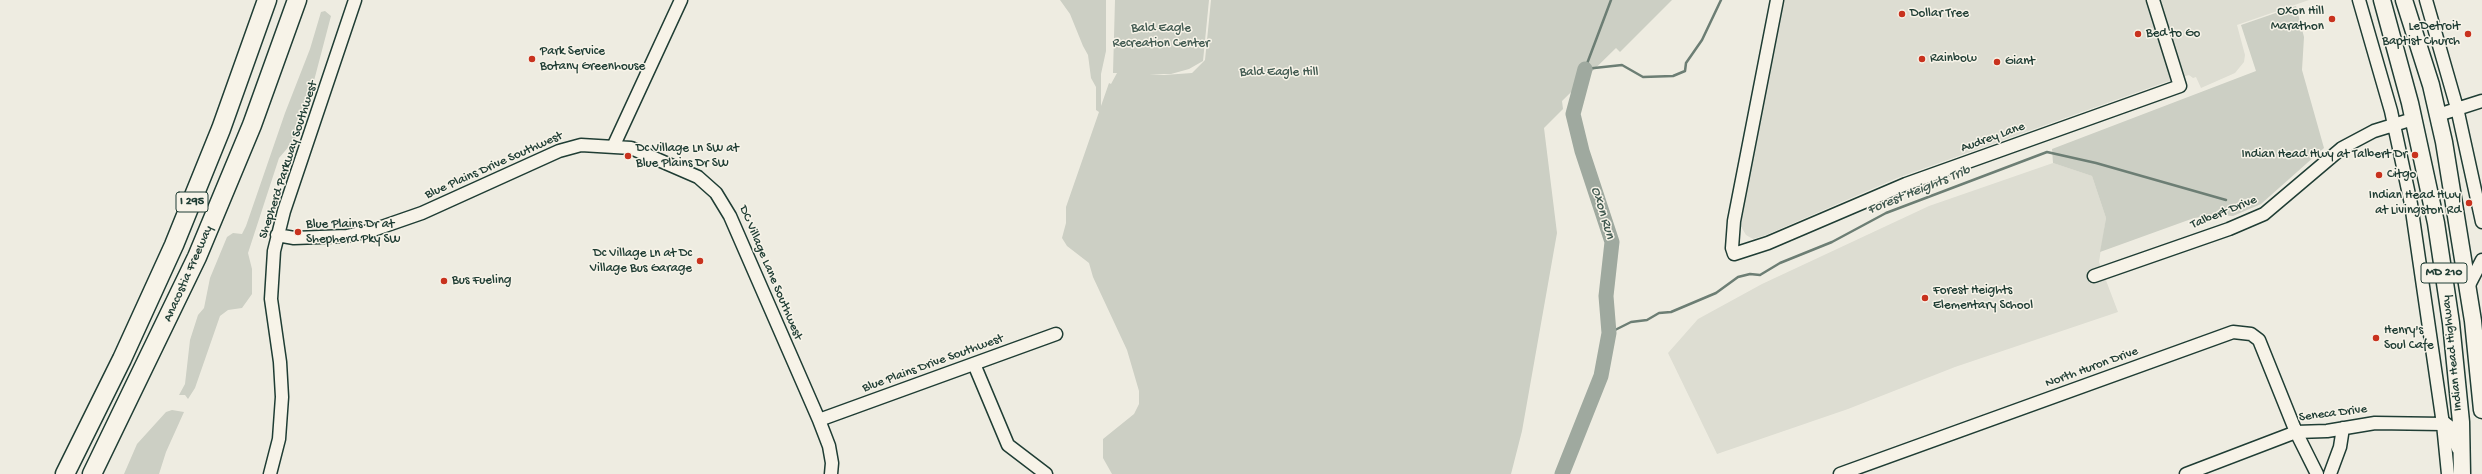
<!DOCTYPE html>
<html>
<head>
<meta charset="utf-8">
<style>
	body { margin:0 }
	canvas { display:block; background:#eeece1 }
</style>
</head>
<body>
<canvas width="2482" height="474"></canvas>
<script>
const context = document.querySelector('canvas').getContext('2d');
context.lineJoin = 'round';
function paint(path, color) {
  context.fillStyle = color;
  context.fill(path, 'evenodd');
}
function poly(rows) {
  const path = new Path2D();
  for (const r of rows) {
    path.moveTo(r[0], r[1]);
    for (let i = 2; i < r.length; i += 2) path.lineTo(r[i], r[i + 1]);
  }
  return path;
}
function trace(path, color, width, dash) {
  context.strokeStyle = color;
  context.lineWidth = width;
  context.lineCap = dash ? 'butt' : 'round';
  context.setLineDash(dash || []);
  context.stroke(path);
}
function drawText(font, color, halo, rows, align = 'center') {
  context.font = font + ' "Gochi Hand",sans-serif';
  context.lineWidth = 3;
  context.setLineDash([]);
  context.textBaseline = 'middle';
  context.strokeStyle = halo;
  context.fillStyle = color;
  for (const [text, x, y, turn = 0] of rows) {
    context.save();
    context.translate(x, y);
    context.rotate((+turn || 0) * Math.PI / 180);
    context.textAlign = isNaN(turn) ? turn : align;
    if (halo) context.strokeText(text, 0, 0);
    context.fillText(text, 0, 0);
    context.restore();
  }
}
paint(poly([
	[1784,0,2309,0,2237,25,2245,55,2244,62,2235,73,2201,88,2196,77,2193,78,2189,75,2163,83,1897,178,1766,235,1753,239,1746,235,1739,223],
	[2053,163,2092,176,2106,218,2099,262,2118,312,1955,367,1848,409,1717,454,1668,353,1698,319,1762,284,1929,206]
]), '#ddddd2');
paint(poly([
	[1060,0,1106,0,1106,51,1101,74,1101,106,1109,83,1111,84,1117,73,1113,73,1115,0,1209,0,1203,61,1189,69,1171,74,1149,74,1164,75,1192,73,1205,60,1211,0,1672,0,1620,52,1616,48,1562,101,1563,109,1544,128,1557,233,1522,431,1511,474,1112,474,1103,458,1103,439,1134,414,1139,404,1139,391,1127,350,1093,277,1089,263,1067,246,1062,238,1066,223,1066,207,1099,112,1096,110,1096,87,1091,78,1088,55,1083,46,1070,14],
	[2296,6,2304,37,2302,70,2324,148,2261,204,2233,216,2219,215,2194,218,2100,252,2106,218,2092,176,2053,163,2052,149,2256,71,2241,25],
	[325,11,331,16,305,115,297,137,279,158,248,253,252,269,252,294,242,308,228,310,220,316,195,388,188,399,185,395,179,395,185,384,190,340,198,315,204,308,210,278,227,237,233,233,242,234,246,226,285,113,310,49,321,12],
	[172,410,184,412,166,452,159,474,124,474,137,444,166,412]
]), '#cccfc4');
trace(poly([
	[1611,0,1585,69,1622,65,1643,77,1673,76,1685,71,1686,63,1702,40,1721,0],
	[1609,333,1631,322,1647,320,1659,313,1671,312,1716,293,1738,277,1750,274,1760,275,1780,263,1832,242,1886,213,2047,152,2096,163,2226,200]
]), '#6c7e74', 2.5);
trace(poly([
	[1562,474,1601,376,1609,333,1606,296,1612,242,1582,151,1573,114,1585,69]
]), '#9fa99f', 15);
const minor = poly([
	[1777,0,1734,221,1732,248,1734,254,1768,243,1906,184,2180,86,2153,0],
	[2359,0,2391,111,2411,204,2443,424,2448,474],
	[2426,0,2457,108,2482,222],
	[2438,115,2482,101],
	[613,147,681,0],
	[277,235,294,238,347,236,373,230,422,213,559,151,581,145,631,148,698,177,716,193,730,216,819,420,829,446,832,463,831,474],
	[2094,276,2229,229,2264,214,2342,148,2374,131,2413,119],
	[2468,287,2482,260],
	[974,364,1008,445,1046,474],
	[819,420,1056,334],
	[270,474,279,439,282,397,280,362,271,299,274,251,284,211,355,0],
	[1840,474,2233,332,2251,334,2259,340,2296,432,2317,474],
	[2186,474,2296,432,2327,431,2375,423,2443,424],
	[2330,474,2340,447,2343,428]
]);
const major = poly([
	[2382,0,2410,103,2436,223,2451,323,2461,422,2462,474],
	[2404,0,2431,85,2444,142,2473,321,2482,410],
	[2443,424,2452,431,2460,448]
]);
const highway = poly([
	[65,474,122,359,174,245,221,129,267,0],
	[92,474,197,257,252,125,297,0]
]);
trace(minor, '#1f3d34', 15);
trace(major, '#1f3d34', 19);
trace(highway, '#1f3d34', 21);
trace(minor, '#f7f3e8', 12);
trace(major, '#f7f3e8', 16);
trace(highway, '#f7f3e8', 18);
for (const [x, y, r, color] of [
	[1902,14,4,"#c8321e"],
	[2332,19,4,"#c8321e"],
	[2138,34,4,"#c8321e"],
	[2468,34,4,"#c8321e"],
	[532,59,4,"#c8321e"],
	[1922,59,4,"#c8321e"],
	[1997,62,4,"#c8321e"],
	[2415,155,4,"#c8321e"],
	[628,156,4,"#c8321e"],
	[2379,175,4,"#c8321e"],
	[2469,203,4,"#c8321e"],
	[298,232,4,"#c8321e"],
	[700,261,4,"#c8321e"],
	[444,281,4,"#c8321e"],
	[1925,298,4,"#c8321e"],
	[2376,338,4,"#c8321e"]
]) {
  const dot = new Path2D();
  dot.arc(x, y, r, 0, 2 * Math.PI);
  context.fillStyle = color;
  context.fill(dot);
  trace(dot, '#f7f3e8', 1.5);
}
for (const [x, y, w] of [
	[192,202,32],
	[2444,273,46]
]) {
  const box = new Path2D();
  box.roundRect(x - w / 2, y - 10, w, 20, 3);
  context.fillStyle = '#f7f3e8';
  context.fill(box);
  trace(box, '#1f3d34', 1);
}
drawText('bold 12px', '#1f3d34', null, [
	["I 295",192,202],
	["MD 210",2444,273]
]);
drawText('13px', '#1f3d34', '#f7f3e8', [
	["Oxon Hill",2324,12,"right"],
	["Marathon",2324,27,"right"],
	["Dollar Tree",1910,14],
	["LeDetroit",2460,27,"right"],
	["Baptist Church",2460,42,"right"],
	["Bed to Go",2146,34],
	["Park Service",540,52],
	["Botany Greenhouse",540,67],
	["Rainbow",1930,59],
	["Giant",2005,62],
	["Dc Village Ln SW at",636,149],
	["Blue Plains Dr SW",636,164],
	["Indian Head Hwy at Talbert Dr",2407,155,"right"],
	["Citgo",2387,175],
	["Indian Head Hwy",2461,196,"right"],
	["at Livingston Rd",2461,211,"right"],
	["Blue Plains Dr at",306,225],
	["Shepherd Pky SW",306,240],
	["Dc Village Ln at Dc",692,254,"right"],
	["Village Bus Garage",692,269,"right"],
	["Bus Fueling",452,281],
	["Forest Heights",1933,291],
	["Elementary School",1933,306],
	["Henry's",2384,331],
	["Soul Cafe",2384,346]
], 'left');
drawText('13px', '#425a51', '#f7f3e8', [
	["Bald Eagle",1161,29],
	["Recreation Center",1161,44],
	["Bald Eagle Hill",1279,73]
]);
drawText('13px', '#1f3d34', '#f7f3e8', [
	["Audrey Lane",1993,138,-20],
	["Shepherd Parkway Southwest",289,160,-72],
	["Blue Plains Drive Southwest",494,166,-24],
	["Talbert Drive",2224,213,-22],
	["DC Village Lane Southwest",770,273,67],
	["Anacostia Freeway",189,274,-66],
	["Indian Head Highway",2453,353,-96],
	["Blue Plains Drive Southwest",933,364,-20],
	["North Huron Drive",2092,368,-20],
	["Seneca Drive",2333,414,-7]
]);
drawText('italic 14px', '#3f584f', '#f7f3e8', [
	["Forest Heights Trib",1919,191,-22],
	["Oxon Run",1602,213,73]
]);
</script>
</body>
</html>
